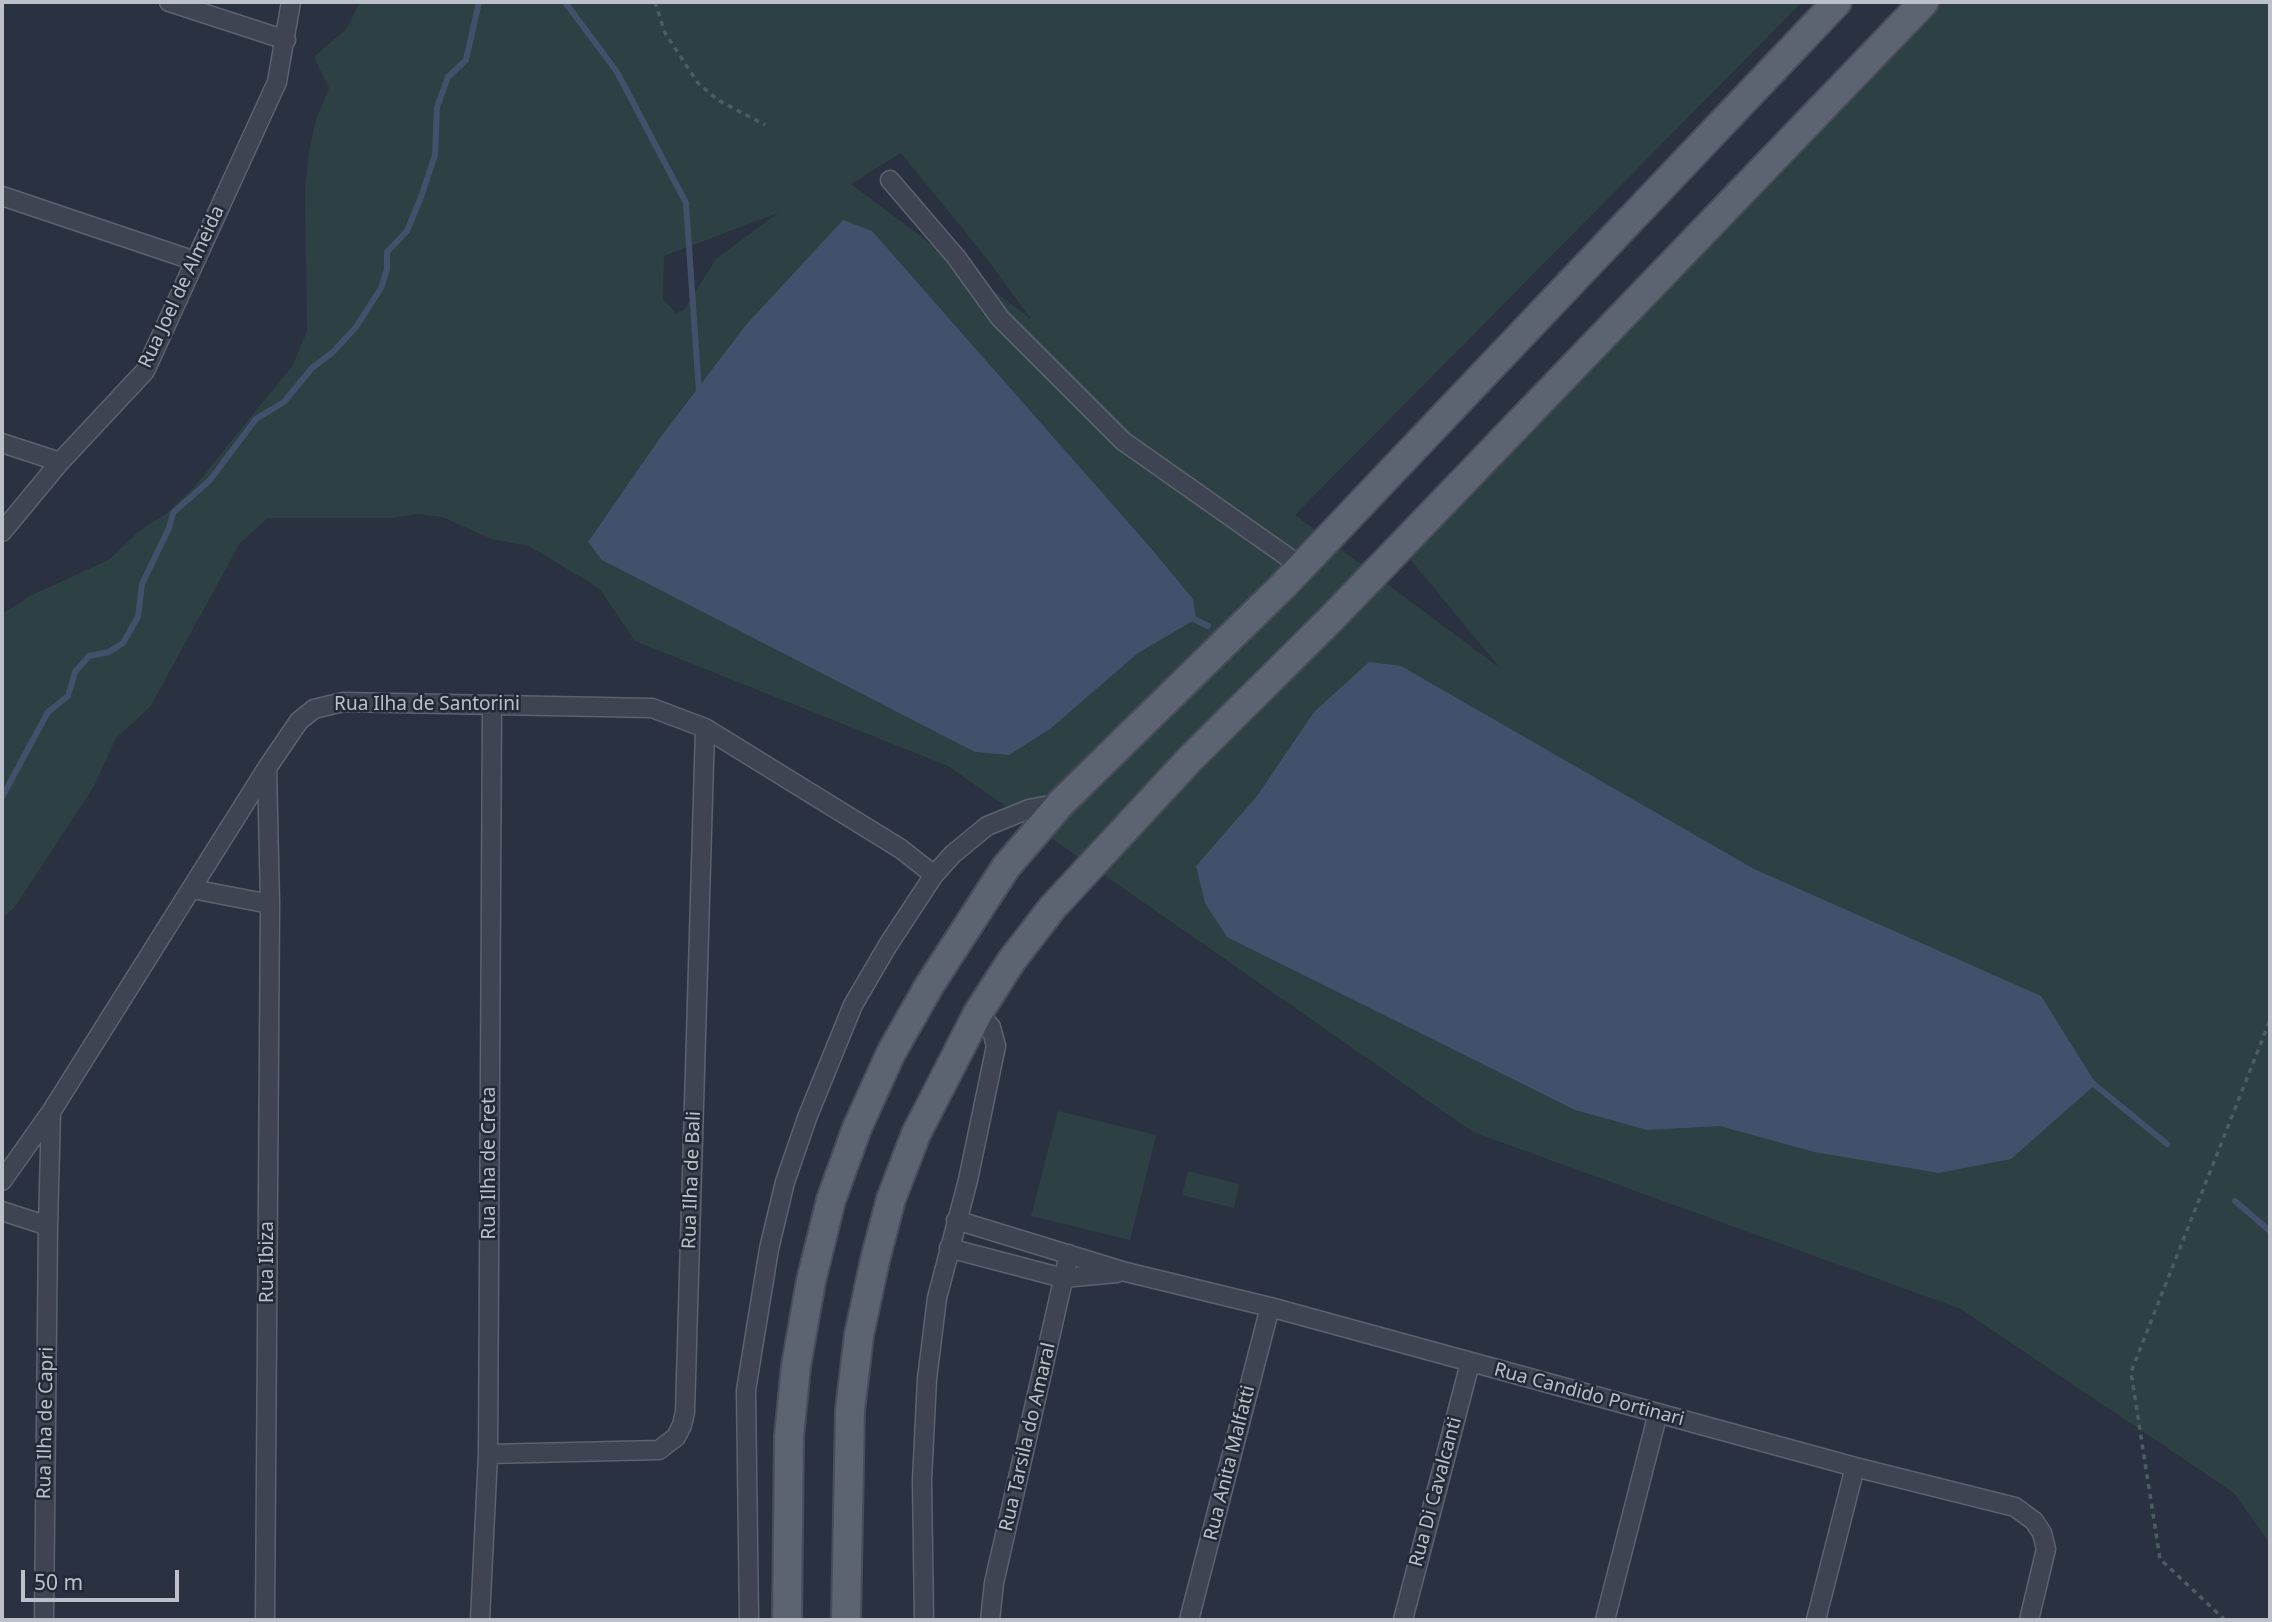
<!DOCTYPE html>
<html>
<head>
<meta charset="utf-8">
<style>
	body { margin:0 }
	#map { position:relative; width:2272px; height:1622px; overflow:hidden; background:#2a3242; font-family:"Noto Sans",sans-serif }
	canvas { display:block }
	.frame { position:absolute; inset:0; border:4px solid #bbc0cb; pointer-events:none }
	.scale { position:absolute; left:21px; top:1570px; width:158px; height:32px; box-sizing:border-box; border:4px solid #bbc0cb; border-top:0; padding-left:9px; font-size:21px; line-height:24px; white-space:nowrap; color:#bbc0cb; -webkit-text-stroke:5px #222937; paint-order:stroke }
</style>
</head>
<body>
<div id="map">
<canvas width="2272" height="1622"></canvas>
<div class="frame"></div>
<div class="scale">50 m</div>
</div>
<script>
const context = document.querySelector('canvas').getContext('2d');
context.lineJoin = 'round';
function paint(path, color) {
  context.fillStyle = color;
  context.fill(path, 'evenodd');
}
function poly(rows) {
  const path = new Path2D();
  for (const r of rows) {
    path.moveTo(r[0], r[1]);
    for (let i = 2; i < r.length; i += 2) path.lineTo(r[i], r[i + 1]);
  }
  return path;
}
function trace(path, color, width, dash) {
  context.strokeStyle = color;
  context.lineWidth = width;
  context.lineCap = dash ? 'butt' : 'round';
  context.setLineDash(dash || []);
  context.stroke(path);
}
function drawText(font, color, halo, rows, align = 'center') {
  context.font = font + ' "Noto Sans",sans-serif';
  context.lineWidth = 5;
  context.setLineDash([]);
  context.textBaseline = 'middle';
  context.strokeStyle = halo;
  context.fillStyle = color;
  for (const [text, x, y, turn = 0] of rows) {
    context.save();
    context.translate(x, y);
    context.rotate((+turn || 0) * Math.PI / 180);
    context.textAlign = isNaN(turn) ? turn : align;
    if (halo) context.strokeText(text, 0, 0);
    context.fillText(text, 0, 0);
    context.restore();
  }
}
paint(poly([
	[360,2,1802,2,1295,515,1501,669,1400,547,1922,2,2270,2,2270,1543,2234,1493,1961,1309,1473,1132,948,766,635,641,599,588,529,546,492,539,442,517,418,514,391,518,268,518,240,543,150,707,116,738,94,786,15,907,2,919,2,614,28,597,110,559,139,531,166,514,195,486,293,365,307,331,305,189,309,152,316,120,329,88,314,57,347,28],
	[901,153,988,260,1031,319,851,184],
	[778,213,716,259,684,310,676,313,663,299,664,256],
	[1058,1111,1156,1135,1130,1240,1031,1216],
	[1188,1171,1239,1184,1234,1208,1182,1195]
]), '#2d4044');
paint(poly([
	[843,220,872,231,1149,546,1193,599,1196,619,1138,653,1050,729,1009,755,975,752,602,560,588,542,660,438,745,326],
	[1369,662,1401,666,1754,869,2041,996,2096,1084,2011,1159,1939,1173,1814,1152,1720,1126,1647,1130,1575,1110,1227,937,1205,903,1196,866,1257,796,1314,712]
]), '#43506b');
trace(poly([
	[565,2,617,72,686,203,699,392],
	[1188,616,1208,626],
	[2,797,48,712,68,696,75,672,89,656,109,652,123,643,138,617,142,584,169,528,173,513,210,480,256,419,284,402,312,368,333,352,356,327,381,288,387,269,387,252,407,231,421,197,435,155,437,107,448,77,466,60,479,2],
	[2090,1081,2167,1144],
	[2235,1201,2270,1231]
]), '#43506b', 6);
const minor = poly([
	[169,2,286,40],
	[890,180,956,257,1000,318,1123,441,1302,567],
	[2,196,195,261],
	[2,443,60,462],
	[2,532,60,462,145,371,277,82,291,2],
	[192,889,270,904,267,768],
	[2,1181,51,1112,267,768,299,721,314,709,343,702,652,708,705,728,901,849,934,875],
	[2,1211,48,1226,51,1112],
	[956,1220,1126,1272,1270,1307,1855,1467,2015,1507,2034,1521,2042,1533,2046,1549,2029,1620],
	[949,1248,1063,1278,1117,1273],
	[488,1454,659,1450,676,1437,682,1425,685,1412,705,728],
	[44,1620,48,1226],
	[265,1620,270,904],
	[480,1620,488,1454,492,705],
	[749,1620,746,1390,769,1249,785,1182,807,1118,853,1005,888,945,934,875,953,854,987,826,1029,809,1060,803],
	[924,1620,922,1480,927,1379,937,1298,968,1180,996,1046,991,1027,978,1013],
	[990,1620,994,1583,1069,1254],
	[1189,1620,1270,1307],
	[1403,1620,1470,1363],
	[1605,1620,1658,1413],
	[1816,1620,1855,1467]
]);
const primary = poly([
	[787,1620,789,1436,796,1366,811,1281,831,1200,857,1128,891,1053,929,986,1006,867,1061,803,1285,584,1837,2],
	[846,1620,850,1410,859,1335,875,1260,891,1199,916,1134,978,1013,1012,960,1053,907,1190,759,1331,619,1924,2]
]);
trace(minor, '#5c626f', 21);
trace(primary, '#484d5b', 32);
trace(poly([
	[655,2,665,33,698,83,718,100,765,125],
	[2225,1620,2160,1559,2131,1372,2270,1020]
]), '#4c5d61', 3.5, [5, 5]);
trace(minor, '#3e4452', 18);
trace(primary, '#5c6371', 28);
drawText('19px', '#bbc0cb', '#222937', [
	["Rua Joel de Almeida",182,287,-65],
	["Rua Ilha de Santorini",427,705],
	["Rua Ilha de Creta",490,1163,-90],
	["Rua Ilha de Bali",692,1180,-88],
	["Rua Ibiza",268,1262,-90],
	["Rua Candido Portinari",1589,1395,15],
	["Rua Ilha de Capri",46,1423,-89],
	["Rua Tarsila do Amaral",1028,1437,-77],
	["Rua Anita Malfatti",1230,1463,-76],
	["Rua Di Cavalcanti",1436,1492,-75]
]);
</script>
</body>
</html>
